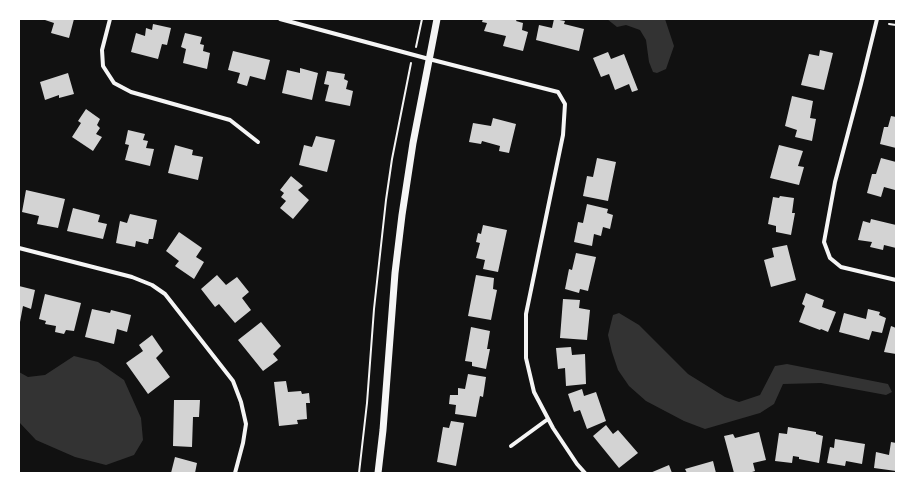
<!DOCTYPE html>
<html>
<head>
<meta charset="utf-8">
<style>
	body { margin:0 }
	#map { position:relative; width:915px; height:492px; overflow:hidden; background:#111; font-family:"Noto Serif",serif }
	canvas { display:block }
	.frame { position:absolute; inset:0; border:20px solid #fff; pointer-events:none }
</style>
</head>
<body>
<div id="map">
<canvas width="915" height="492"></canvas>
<div class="frame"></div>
</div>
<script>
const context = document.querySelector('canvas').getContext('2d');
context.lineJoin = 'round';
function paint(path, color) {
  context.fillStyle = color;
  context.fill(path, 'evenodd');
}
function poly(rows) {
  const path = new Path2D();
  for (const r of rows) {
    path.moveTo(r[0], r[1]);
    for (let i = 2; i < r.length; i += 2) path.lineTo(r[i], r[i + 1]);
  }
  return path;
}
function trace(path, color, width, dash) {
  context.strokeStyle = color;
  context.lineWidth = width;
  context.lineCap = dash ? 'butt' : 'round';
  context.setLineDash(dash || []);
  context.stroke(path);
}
paint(poly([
	[607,19,665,19,674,46,666,69,657,73,653,72,649,62,646,40,640,30,626,25,617,27],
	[619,313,639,325,688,374,725,397,739,402,760,395,775,366,787,364,888,384,892,392,886,395,821,383,783,384,774,404,760,413,705,429,684,421,646,401,629,386,618,370,612,352,608,335,613,315],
	[74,356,98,362,124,380,141,418,143,440,134,455,106,465,75,457,36,440,19,422,19,372,28,377,45,375]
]), '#333');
paint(poly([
	[42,19,74,19,69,38,51,33,54,23],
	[483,19,517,19,516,21,523,23,522,30,528,32,523,51,503,46,506,36,484,31,487,23,482,22],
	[554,19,565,21,564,24,584,29,579,51,536,40,539,25,552,28],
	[153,24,171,28,167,45,162,44,158,59,131,52,136,33,145,36,146,28,152,30],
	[185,33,202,37,200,44,204,45,203,51,210,53,207,69,183,63,186,49,181,47],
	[820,50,833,53,824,90,801,85,809,54,819,56],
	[233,51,270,60,265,80,250,76,247,86,237,83,240,73,228,70],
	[608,52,611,59,624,54,638,90,632,92,629,84,615,90,609,74,601,77,593,58],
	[300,68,318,73,312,100,282,93,287,70,300,73],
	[327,71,345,74,344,79,348,81,346,89,353,91,350,106,325,101,329,85,324,84],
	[68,73,74,94,59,98,59,95,45,100,40,82],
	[792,96,813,101,810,118,816,119,812,141,795,137,797,130,785,126],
	[86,109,100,119,97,125,100,128,96,134,102,137,93,151,72,137,81,123,78,121],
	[891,116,896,117,896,148,880,144,884,127,888,127],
	[493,118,516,124,509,153,499,151,500,146,482,141,481,144,469,142,473,123,491,126],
	[128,130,145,134,143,140,148,141,146,148,154,149,150,166,125,160,129,145,125,144],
	[316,136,335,140,327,172,299,165,304,145,312,147],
	[175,145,193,150,192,155,203,157,198,180,168,173],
	[779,145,803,151,798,166,804,167,799,185,770,178],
	[597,158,616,162,608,201,583,196,587,176,593,177],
	[881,158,896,162,895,190,884,187,881,197,867,193,872,174,876,174],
	[291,176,303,186,298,190,309,200,293,219,280,208,286,201,281,197,284,193,280,190],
	[26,190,65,199,58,228,37,224,39,216,22,212],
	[780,196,794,198,792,213,795,213,791,235,776,232,776,226,768,224,773,197,779,198],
	[587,204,608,209,607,213,613,215,610,229,603,227,601,236,594,234,592,246,574,242,578,222,583,223],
	[73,208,100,215,98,222,107,224,103,239,67,231],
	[130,214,157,220,153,239,149,239,148,244,136,241,135,247,116,243,120,221,127,223],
	[871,219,896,225,896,248,884,245,883,250,870,247,872,242,858,240,863,221,870,223],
	[483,225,507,230,498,272,483,269,485,260,476,258,480,243,476,242,478,233,481,234],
	[179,232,202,248,196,257,204,262,194,279,175,266,179,261,166,251],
	[787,245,796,280,771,287,764,260,774,257,772,248],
	[576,253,596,257,588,291,580,289,579,293,565,289,569,269,572,270],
	[217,275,226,285,237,277,249,292,242,298,251,310,235,323,219,304,215,307,201,289],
	[476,275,494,278,493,289,497,290,491,320,468,316],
	[19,286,35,290,31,309,23,306,20,322],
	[806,293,824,300,822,307,836,312,828,332,821,329,820,330,799,322,805,306,802,304],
	[45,294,81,303,74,331,66,330,64,334,55,332,56,326,45,324,46,321,39,319],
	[563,299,580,300,579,308,590,310,587,340,560,338],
	[92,309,110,313,111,310,131,315,127,332,117,329,114,344,85,337],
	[868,309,880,312,879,315,886,318,882,333,872,331,869,340,839,332,844,313,866,319],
	[261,322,281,346,273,354,278,360,263,371,238,340],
	[891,326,896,328,896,354,884,352],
	[471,327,490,331,487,349,490,349,486,369,472,366,472,362,465,361],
	[152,335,163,351,156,358,170,377,148,394,126,363,143,351,139,345],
	[571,347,572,355,585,354,586,384,566,386,565,368,558,369,556,348],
	[468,374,486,377,483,397,480,396,476,417,455,414,456,405,449,404,450,395,458,395,458,388,465,389],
	[286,381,288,392,301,391,302,394,309,393,310,403,306,403,307,419,297,420,298,424,279,426,274,382],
	[582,389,584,396,596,392,606,421,587,429,580,410,574,412,568,394],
	[174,400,200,400,199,417,193,417,192,447,173,446],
	[451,421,464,423,456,466,437,462,443,427,449,428],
	[606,425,613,434,618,430,638,453,619,468,593,436],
	[788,427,816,432,816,434,823,436,819,463,799,459,799,457,793,456,792,463,775,461,779,433,787,434],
	[759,432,766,460,753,463,755,471,749,473,734,473,724,436,733,434,735,438],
	[835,439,865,444,862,464,846,461,845,466,827,463,830,447,834,448],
	[891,442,896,443,896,471,874,468,876,452,889,455],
	[175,457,197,463,195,473,171,473],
	[713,461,716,473,687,473,685,469],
	[669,465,672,473,650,473]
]), '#d3d3d3');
trace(poly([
	[889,24,896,25],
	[416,47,422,19],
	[359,473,367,403,374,309,386,200,392,159,411,63]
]), '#f5f5f5', 2);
trace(poly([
	[110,19,102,50,103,66,114,83,131,92,230,120,258,142],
	[280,19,429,59,558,92,565,104,563,135,526,314,526,358,534,392,553,428,577,464,585,473],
	[877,19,861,84,835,182,824,242,830,258,841,267,896,280],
	[19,248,132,277,152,285,165,294,233,381,241,402,246,424,243,443,235,473],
	[511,446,548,419]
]), '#f5f5f5', 4);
trace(poly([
	[378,473,383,430,395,273,402,215,413,143,437,19]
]), '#f5f5f5', 7);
</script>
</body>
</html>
